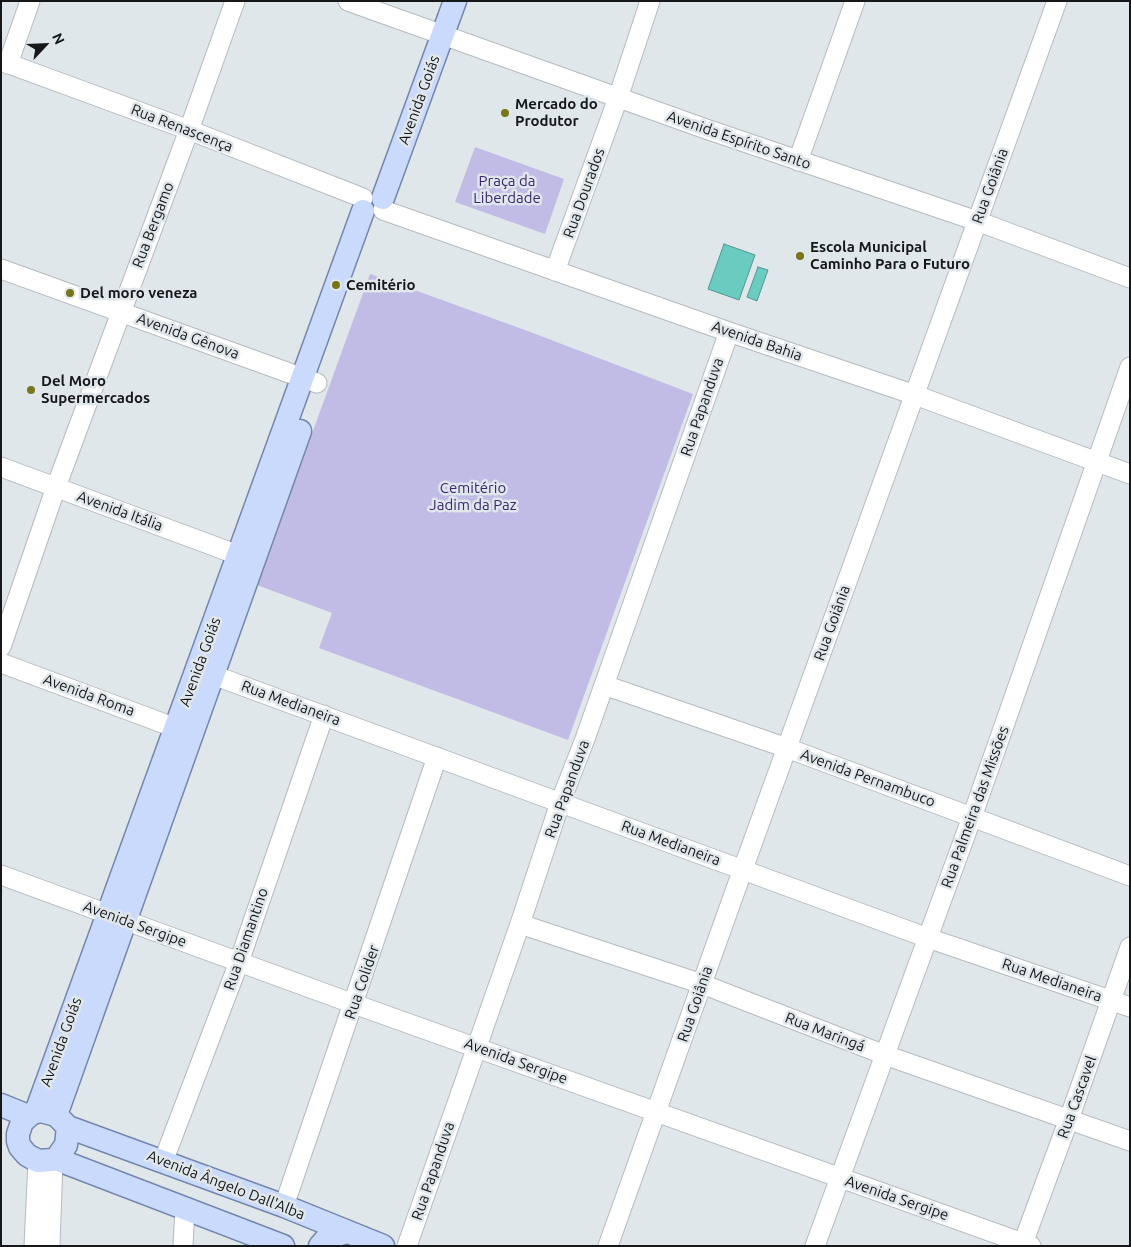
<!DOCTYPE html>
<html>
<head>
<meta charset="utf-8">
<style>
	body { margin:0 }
	#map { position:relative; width:1131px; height:1247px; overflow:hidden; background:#e0e7eb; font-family:Ubuntu,sans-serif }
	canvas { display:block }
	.frame { position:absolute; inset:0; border:2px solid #151719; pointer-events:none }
	.north { position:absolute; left:20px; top:20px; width:50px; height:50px; -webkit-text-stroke:4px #e0e7eb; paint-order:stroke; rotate:65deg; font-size:14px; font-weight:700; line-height:20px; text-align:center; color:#151719 }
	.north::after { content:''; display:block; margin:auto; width:18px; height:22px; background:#151719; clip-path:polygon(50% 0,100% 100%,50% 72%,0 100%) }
</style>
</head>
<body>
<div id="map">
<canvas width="1131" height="1247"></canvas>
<div class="frame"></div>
<div class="north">N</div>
</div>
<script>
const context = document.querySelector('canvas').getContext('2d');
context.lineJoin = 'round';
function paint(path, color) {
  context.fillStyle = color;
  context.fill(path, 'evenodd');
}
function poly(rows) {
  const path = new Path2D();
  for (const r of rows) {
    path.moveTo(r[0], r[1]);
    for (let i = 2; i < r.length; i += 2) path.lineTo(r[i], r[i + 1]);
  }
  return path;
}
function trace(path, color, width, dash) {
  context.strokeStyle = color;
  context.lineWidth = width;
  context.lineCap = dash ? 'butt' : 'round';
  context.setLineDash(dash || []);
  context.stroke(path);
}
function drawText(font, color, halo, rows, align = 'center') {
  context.font = font + ' Ubuntu,sans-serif';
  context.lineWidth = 5;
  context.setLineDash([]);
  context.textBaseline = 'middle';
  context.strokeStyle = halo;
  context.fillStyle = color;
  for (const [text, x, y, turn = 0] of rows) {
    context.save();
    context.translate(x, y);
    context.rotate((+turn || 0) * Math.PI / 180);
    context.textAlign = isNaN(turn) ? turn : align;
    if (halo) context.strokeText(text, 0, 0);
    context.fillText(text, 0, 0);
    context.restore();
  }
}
paint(poly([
	[475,147,564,179,545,234,455,202],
	[370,274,525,330,693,394,568,740,319,648,332,613,257,585]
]), '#c0bce5');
const water = poly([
	[724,244,755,255,739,300,708,289,724,244],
	[758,267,768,270,757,301,747,297,758,267]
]);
paint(water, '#6acbc1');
trace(water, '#50958f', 1);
const minor = poly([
	[348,1,706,129,977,221,1130,278],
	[1,61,189,130,363,198],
	[8,64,30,1],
	[798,161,855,1],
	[383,210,729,332,915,395,1130,474],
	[1,269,317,383],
	[555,271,618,98,650,1],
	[1,467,238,555],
	[1,647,56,487,189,130,235,1],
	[1,663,176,728],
	[213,675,928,938,1130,1007],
	[604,685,787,748,1130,876],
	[1,875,354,1004,1031,1246],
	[520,924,702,984,885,1055,1130,1141],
	[163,1162,239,962,324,715],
	[284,1206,437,757],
	[34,1246,38,1161],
	[50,1246,53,1160],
	[183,1246,185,1207],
	[407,1246,520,924,560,803,585,739,729,332],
	[608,1246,743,869,1057,1],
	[815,1246,972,817,1130,367],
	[1022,1246,1069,1119,1130,947]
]);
const major = poly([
	[383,198,455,1],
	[1,1105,28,1116],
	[41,1111,56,1115,68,1127,66,1145,56,1159,53,1160,38,1161,27,1155,20,1147,18,1141,18,1134,22,1122,32,1113,41,1111],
	[36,1112,363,211],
	[56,1115,300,431],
	[68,1127,284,1206,383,1246],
	[56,1159,283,1246],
	[320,1246,327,1238,347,1232]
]);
trace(minor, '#b4babf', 21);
trace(major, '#7486ab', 25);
trace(minor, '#fff', 19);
trace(major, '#cadafc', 22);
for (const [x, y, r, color] of [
	[505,113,5,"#77761c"],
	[800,256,5,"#77761c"],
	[336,285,5,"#77761c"],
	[70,293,5,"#77761c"],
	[31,390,5,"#77761c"]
]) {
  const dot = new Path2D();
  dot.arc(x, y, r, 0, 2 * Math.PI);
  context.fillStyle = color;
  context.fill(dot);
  trace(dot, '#e0e7eb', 2);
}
drawText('15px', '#151719', '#e0e7eb', [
	["Avenida Goiás",419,100,-70],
	["Rua Renascença",182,128,21],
	["Avenida Espírito Santo",739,140,19],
	["Rua Goiânia",990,186,-70],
	["Rua Dourados",584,193,-70],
	["Rua Bergamo",153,225,-69],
	["Avenida Gênova",188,336,20],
	["Avenida Bahia",757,341,19],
	["Rua Papanduva",702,407,-71],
	["Avenida Itália",120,511,20],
	["Rua Goiânia",832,623,-70],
	["Avenida Goiás",200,662,-70],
	["Avenida Roma",89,695,20],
	["Rua Medianeira",291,703,20],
	["Avenida Pernambuco",868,778,20],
	["Rua Papanduva",567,789,-70],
	["Rua Palmeira das Missões",975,807,-70],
	["Rua Medianeira",671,843,20],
	["Avenida Sergipe",135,924,20],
	["Rua Diamantino",246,939,-71],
	["Rua Medianeira",1052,980,19],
	["Rua Colider",362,982,-71],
	["Rua Goiânia",695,1004,-71],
	["Rua Maringá",825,1032,21],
	["Avenida Goiás",61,1042,-70],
	["Avenida Sergipe",516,1061,20],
	["Rua Cascavel",1077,1097,-70],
	["Rua Papanduva",433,1171,-71],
	["Avenida Ângelo Dall'Alba",226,1185,21],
	["Avenida Sergipe",897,1198,19]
]);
drawText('bold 15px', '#151719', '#e0e7eb', [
	["Mercado do",515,104],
	["Produtor",515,121],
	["Escola Municipal",810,247],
	["Caminho Para o Futuro",810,264],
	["Cemitério",346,285],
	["Del moro veneza",80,293],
	["Del Moro",41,381],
	["Supermercados",41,398]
], 'left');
drawText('15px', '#3a2671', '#e0e7eb', [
	["Praça da",507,181],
	["Liberdade",507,198],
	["Cemitério",473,488],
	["Jadim da Paz",473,505]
]);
</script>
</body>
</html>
